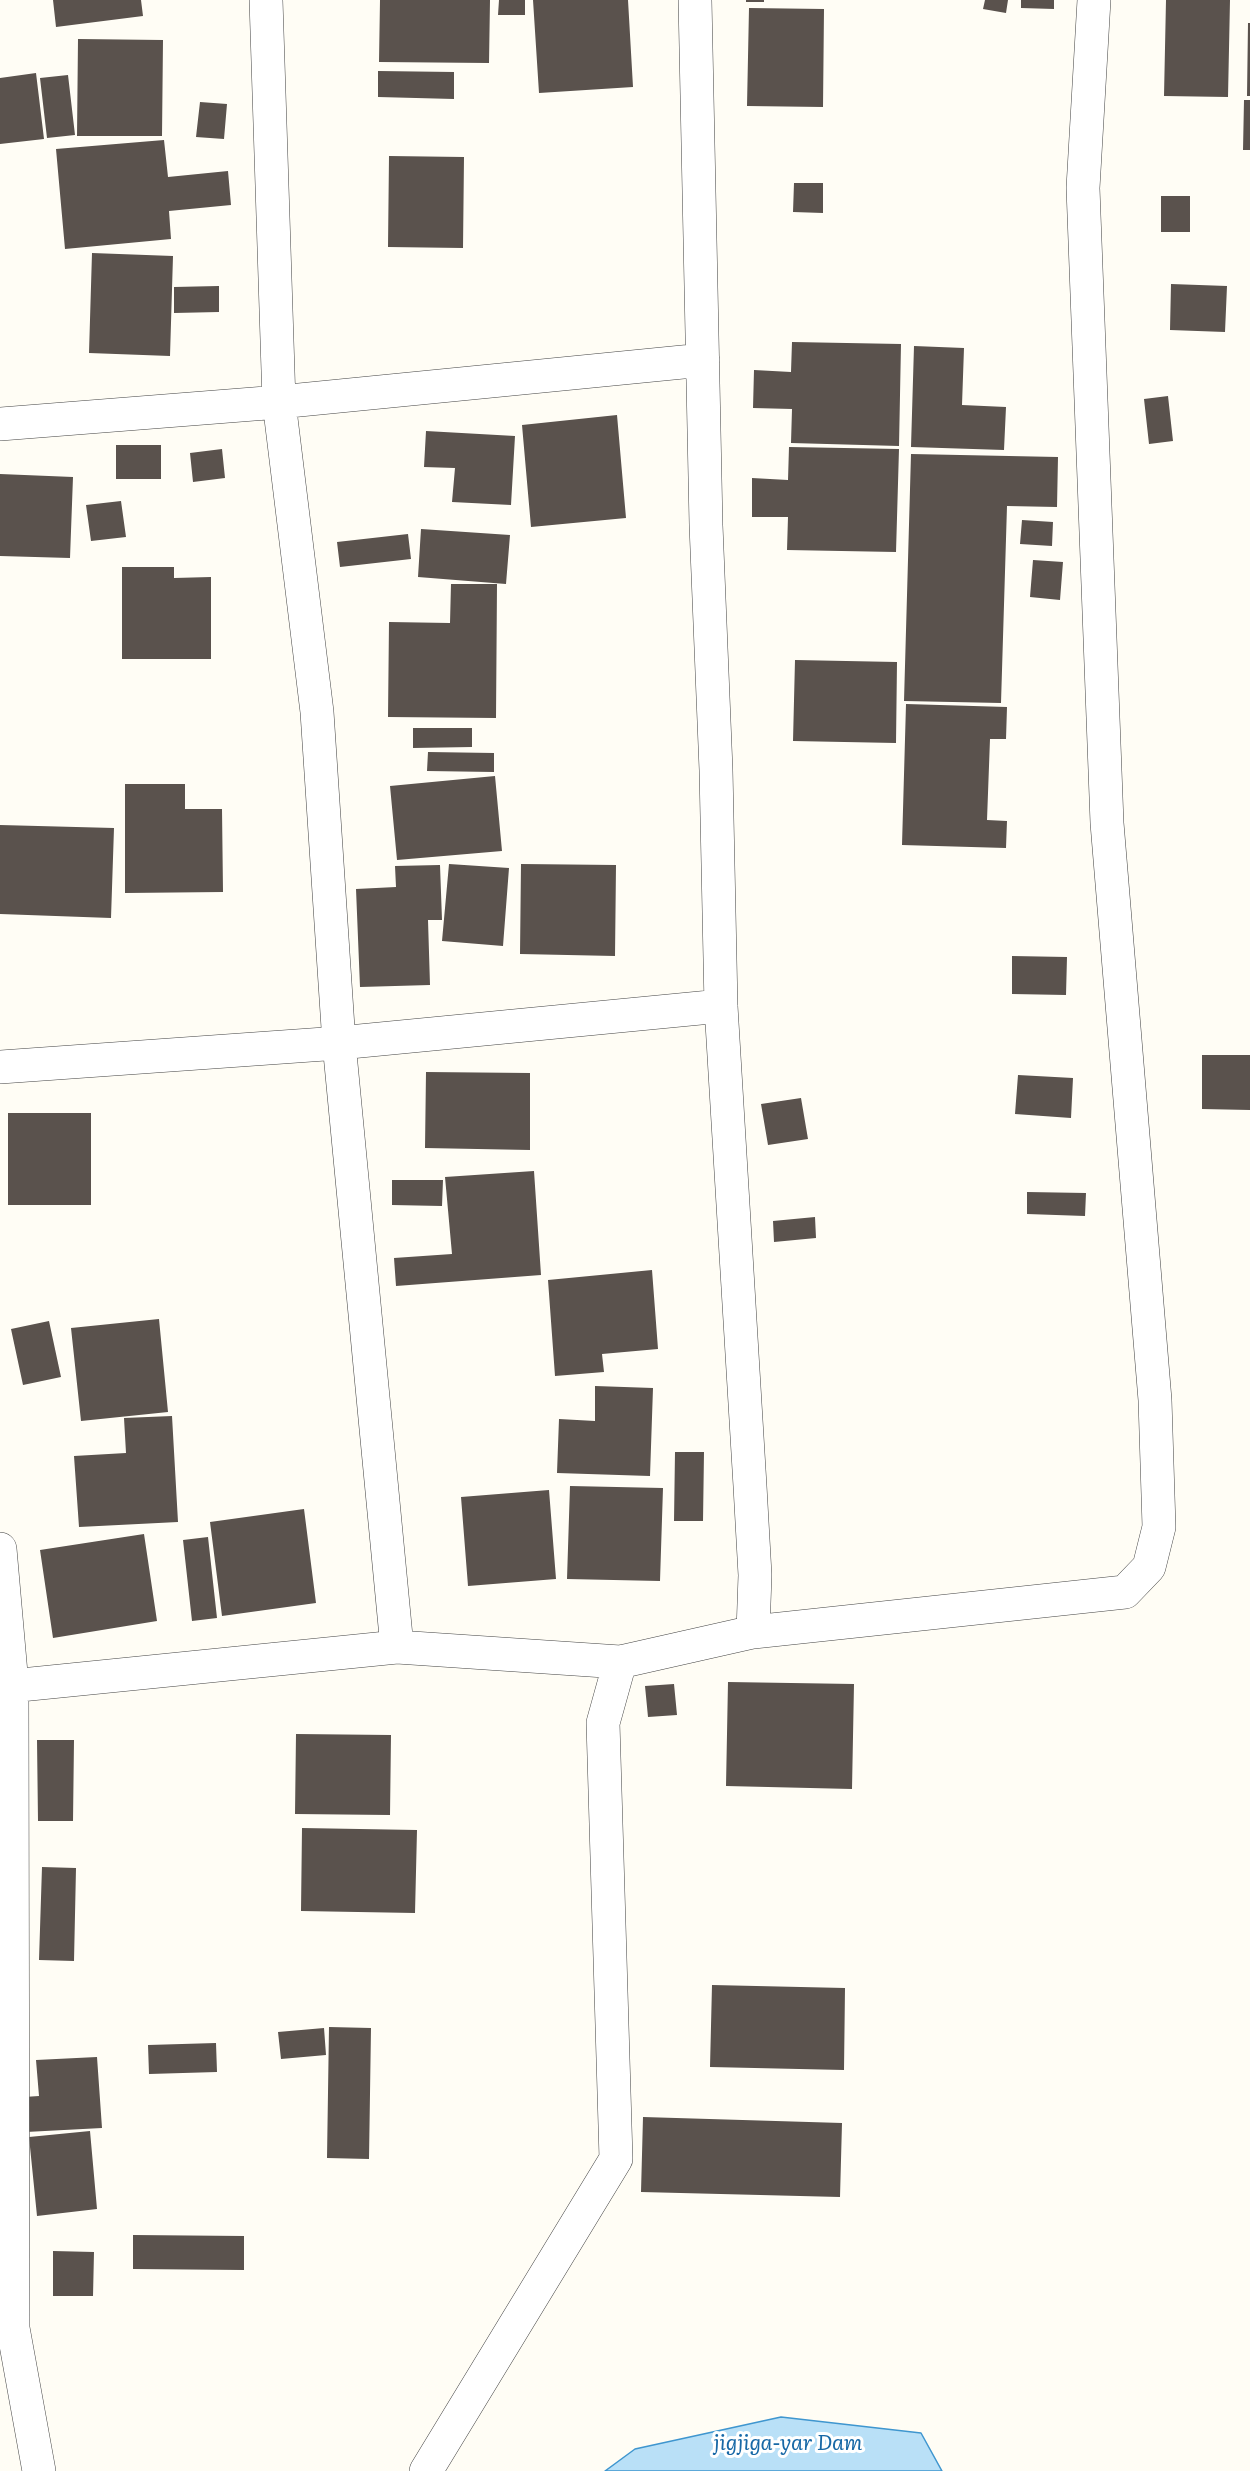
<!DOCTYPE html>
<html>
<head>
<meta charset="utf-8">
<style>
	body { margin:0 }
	canvas { display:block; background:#fffdf5 }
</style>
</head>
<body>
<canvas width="1250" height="2471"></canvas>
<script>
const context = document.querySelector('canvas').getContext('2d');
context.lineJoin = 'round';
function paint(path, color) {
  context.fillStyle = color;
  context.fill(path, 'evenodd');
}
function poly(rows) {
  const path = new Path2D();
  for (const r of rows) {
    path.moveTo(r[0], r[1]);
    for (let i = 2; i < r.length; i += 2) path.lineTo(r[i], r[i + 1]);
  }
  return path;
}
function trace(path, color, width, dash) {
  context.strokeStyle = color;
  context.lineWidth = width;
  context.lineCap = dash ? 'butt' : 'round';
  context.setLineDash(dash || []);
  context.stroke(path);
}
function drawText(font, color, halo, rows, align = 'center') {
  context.font = font + ' Literata,serif';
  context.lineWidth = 6;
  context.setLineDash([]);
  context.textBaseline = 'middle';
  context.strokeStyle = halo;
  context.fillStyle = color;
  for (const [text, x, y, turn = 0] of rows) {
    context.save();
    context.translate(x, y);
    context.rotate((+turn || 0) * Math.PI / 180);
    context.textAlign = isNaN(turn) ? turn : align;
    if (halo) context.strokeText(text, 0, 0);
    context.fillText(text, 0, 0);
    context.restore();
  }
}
const water = poly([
	[781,2417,921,2433,942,2471,605,2471,635,2449,781,2417]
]);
paint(water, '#b9e0f7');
trace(water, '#3f96cf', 1.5);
paint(poly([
	[53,0,141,0,143,16,56,27],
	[380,0,490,0,489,63,379,62],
	[499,0,525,0,525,15,498,15],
	[533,0,628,0,633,87,539,93],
	[746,0,764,0,764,2,746,2],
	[985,0,1008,0,1006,13,983,9],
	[1021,0,1054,0,1054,9,1021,8],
	[1166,0,1230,0,1228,97,1164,96],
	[749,8,824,9,823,107,747,106],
	[1248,23,1250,23,1250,96,1247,96],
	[78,39,163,40,162,136,77,136],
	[378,71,454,72,454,99,378,97],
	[36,73,44,139,0,144,0,78],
	[68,75,75,135,47,138,40,78],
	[1244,100,1250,100,1250,150,1243,150],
	[200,102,227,104,224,139,196,137],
	[164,140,168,177,228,171,231,205,169,211,171,239,65,249,56,149],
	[389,156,464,157,463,248,388,247],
	[794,183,823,183,823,213,793,212],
	[1161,196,1190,196,1190,232,1161,232],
	[92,253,173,256,170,356,89,353],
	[1171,284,1227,286,1225,332,1170,330],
	[219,286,219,312,174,313,174,287],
	[792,342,901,344,899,446,791,443,792,409,753,408,754,370,791,372],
	[914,346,964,348,962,405,1006,407,1004,450,911,447],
	[1168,396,1173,441,1149,444,1144,399],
	[617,415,626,518,531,527,522,425],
	[426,431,515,436,511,505,452,502,455,468,424,467],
	[116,445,161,445,161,479,116,479],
	[789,447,899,449,896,552,787,550,788,517,752,517,752,478,788,480],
	[222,449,225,478,193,482,190,453],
	[911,454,1058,457,1057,507,1007,506,1001,703,904,701],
	[0,474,73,477,70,558,0,556],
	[121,501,126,537,91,541,86,505],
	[1022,520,1053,522,1052,546,1020,544],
	[421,529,510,535,506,584,418,577],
	[408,534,411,559,340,567,337,542],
	[1033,560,1063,562,1060,600,1030,597],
	[122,567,174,567,174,578,211,577,211,659,122,659],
	[451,584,497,584,496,718,388,717,389,622,450,623],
	[795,660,897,662,896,743,793,741],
	[906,704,1007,707,1006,739,990,739,987,820,1007,821,1006,848,902,845],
	[413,728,472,728,472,747,413,748],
	[428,752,494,753,494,772,427,771],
	[495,776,502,851,397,860,390,786],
	[125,784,185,784,185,809,222,809,223,892,125,893],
	[0,825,114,828,111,918,0,914],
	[449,864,509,868,503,946,442,941],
	[521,864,616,865,615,956,520,954],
	[440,865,442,920,428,920,430,985,360,987,356,889,396,887,395,866],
	[1012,956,1067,957,1066,995,1012,994],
	[1202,1055,1250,1055,1250,1110,1202,1109],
	[426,1072,530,1073,530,1150,425,1148],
	[1018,1075,1073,1078,1071,1118,1015,1114],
	[801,1098,808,1139,768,1145,761,1104],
	[8,1113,91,1113,91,1205,8,1205],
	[534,1171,541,1275,396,1286,394,1258,452,1254,445,1177],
	[392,1180,443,1180,442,1206,392,1205],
	[1027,1192,1086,1193,1085,1216,1027,1214],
	[815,1217,816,1238,774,1242,773,1221],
	[652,1270,658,1349,602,1354,604,1372,555,1376,548,1280],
	[159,1319,168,1412,81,1421,71,1328],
	[49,1321,61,1377,23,1385,11,1329],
	[595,1386,653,1388,650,1476,557,1473,559,1419,595,1421],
	[172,1416,178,1522,79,1527,74,1456,126,1453,124,1418],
	[675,1452,704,1452,703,1521,674,1521],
	[570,1486,663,1488,660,1581,567,1579],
	[549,1490,556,1579,468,1586,461,1497],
	[304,1509,316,1603,222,1616,210,1522],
	[144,1534,157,1621,53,1638,40,1550],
	[208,1537,217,1618,192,1621,183,1540],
	[728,1682,854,1684,852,1789,726,1786],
	[674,1684,677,1715,648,1717,645,1686],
	[296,1734,391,1735,390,1815,295,1814],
	[37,1740,74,1740,73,1821,38,1821],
	[302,1828,417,1830,415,1913,301,1911],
	[42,1867,76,1868,74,1961,39,1960],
	[712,1985,845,1988,844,2070,710,2067],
	[329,2027,371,2028,369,2159,327,2158],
	[324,2028,326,2055,281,2059,278,2032],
	[216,2043,217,2072,149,2074,148,2045],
	[97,2057,102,2128,26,2132,24,2097,39,2096,36,2060],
	[643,2117,842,2123,840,2197,641,2192],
	[90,2131,97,2209,37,2216,29,2137],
	[133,2235,244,2236,244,2270,133,2269],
	[53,2251,94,2252,93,2296,53,2296]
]), '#5a524d');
const minor = poly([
	[266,0,279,402,317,712,339,1043,397,1647],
	[695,0,706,525,716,770,721,1006,750,1486,755,1575,753,1632],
	[0,424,279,402,703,360],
	[0,1067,339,1043,721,1006],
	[0,1549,12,1685,13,2328,39,2471],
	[0,1687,397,1647,620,1662],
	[426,2471,616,2159,603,1723,620,1662,753,1632,1125,1592,1149,1567,1159,1527,1155,1400,1107,823,1083,188,1094,0]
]);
trace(minor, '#444', 34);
trace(minor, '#fff', 33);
drawText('italic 21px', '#1768a6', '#fff', [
	["jigjiga-yar Dam",788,2444]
]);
</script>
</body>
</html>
